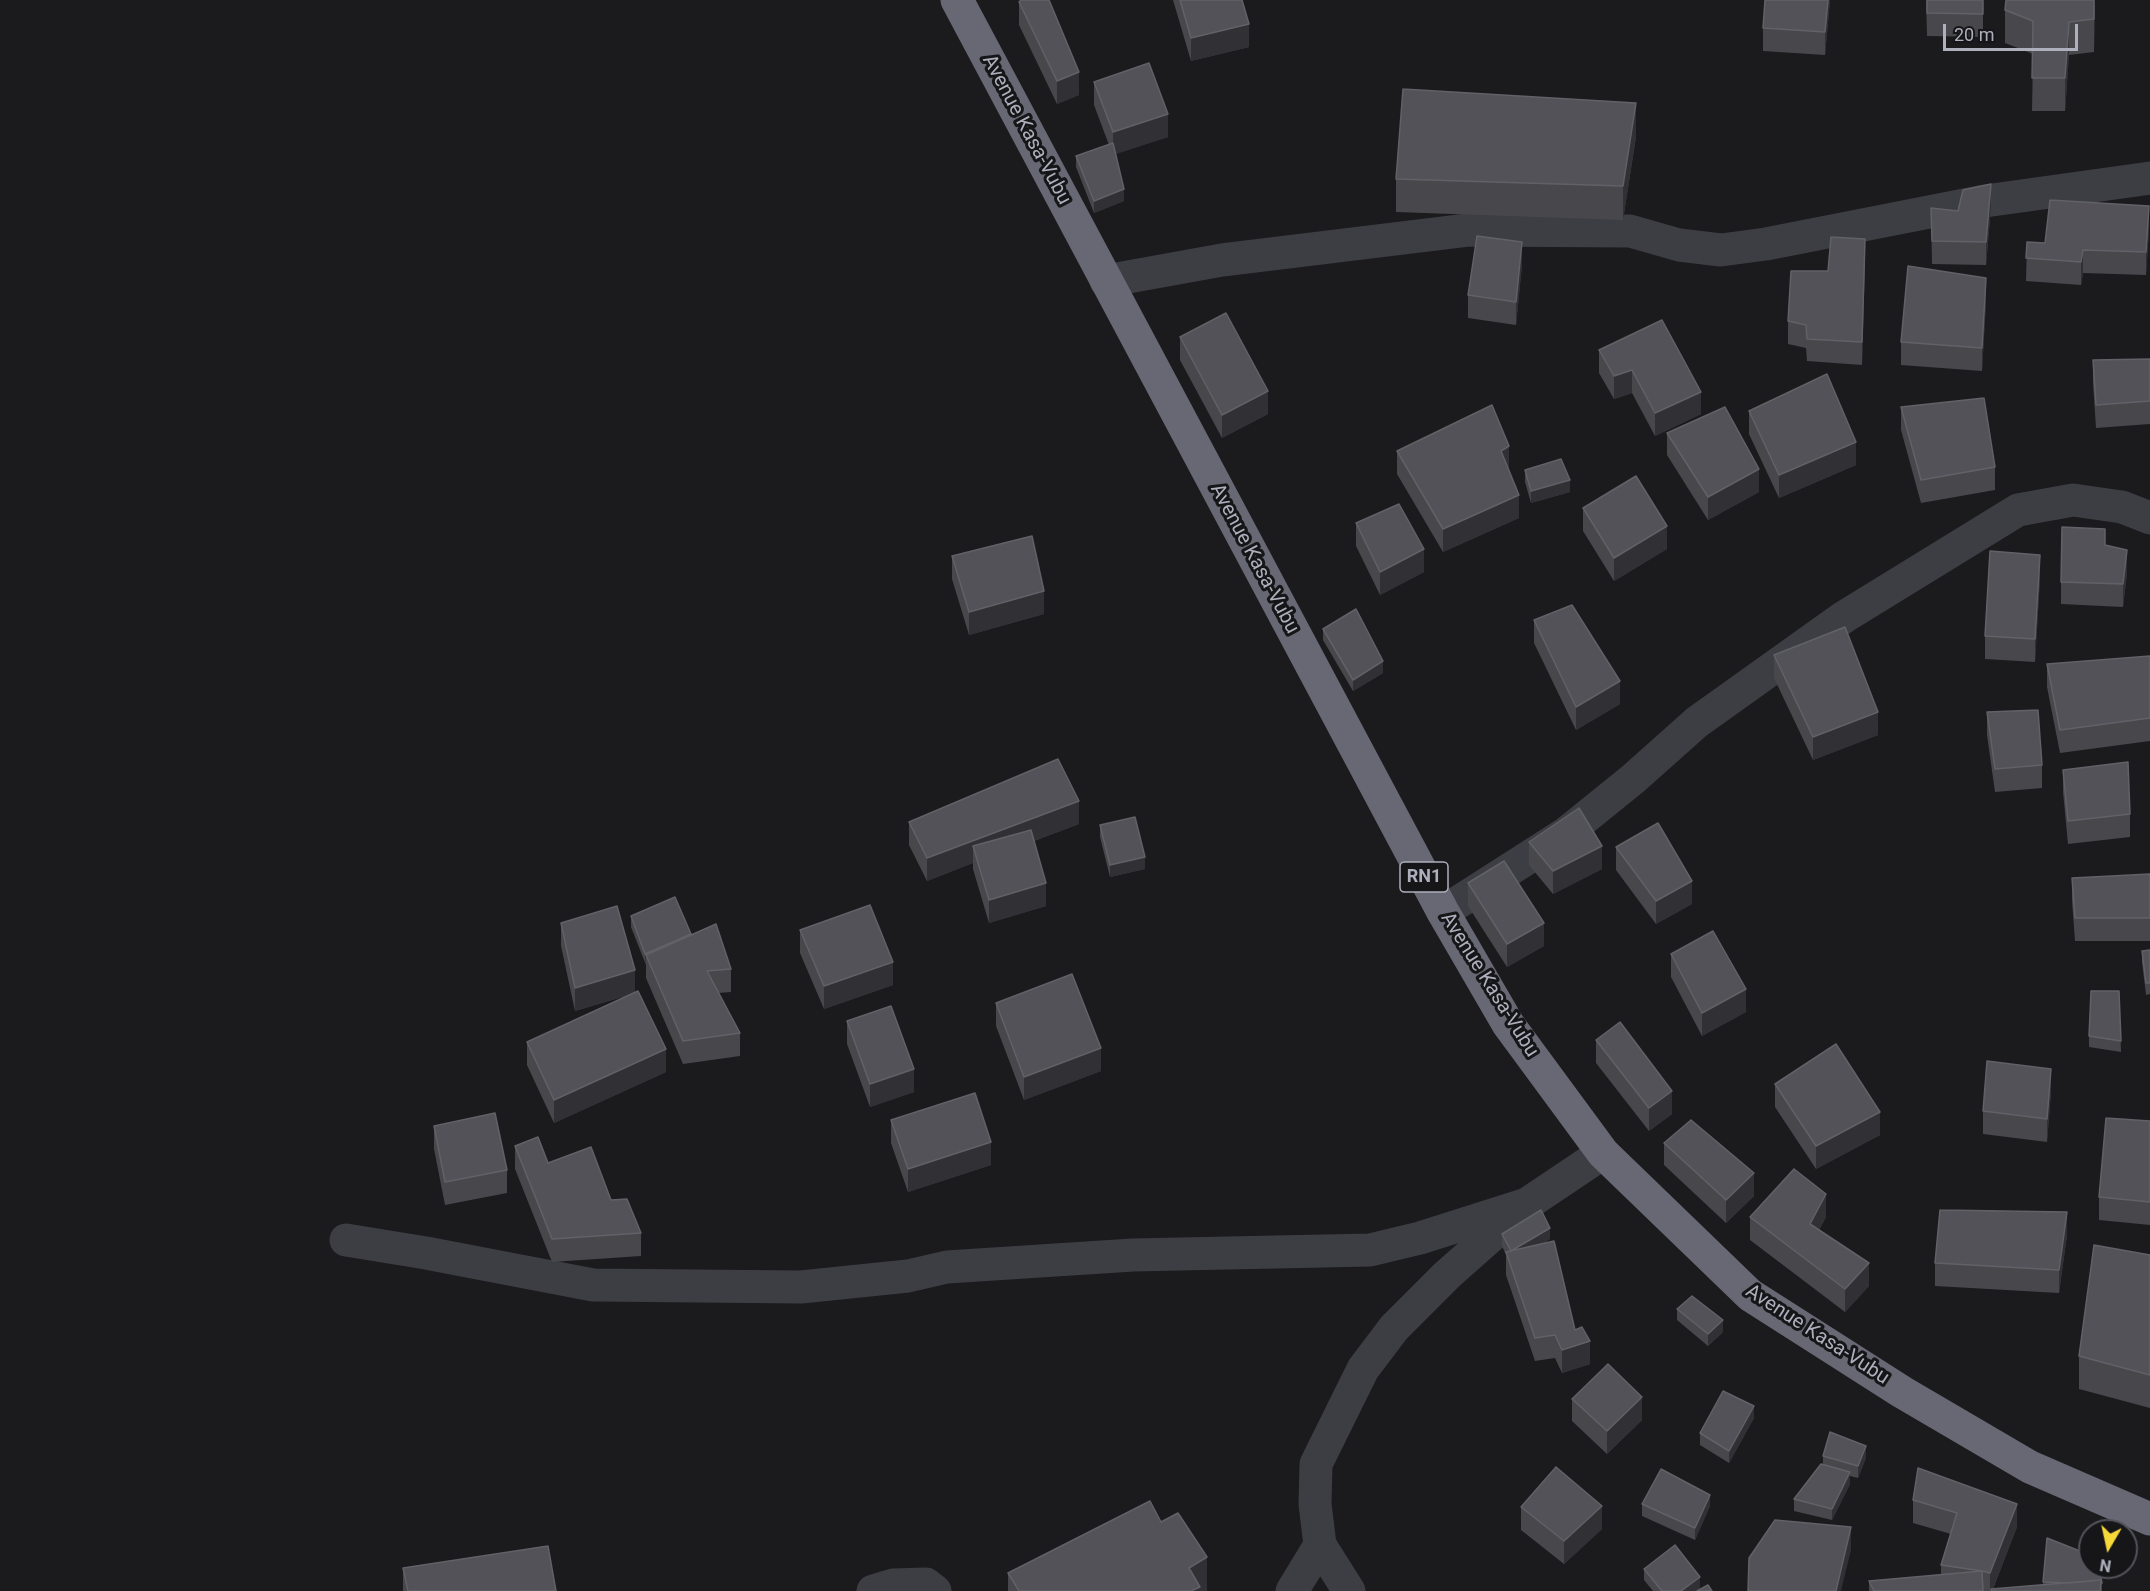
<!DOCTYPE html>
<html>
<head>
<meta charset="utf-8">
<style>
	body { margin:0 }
	#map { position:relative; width:2150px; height:1591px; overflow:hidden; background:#1b1a1d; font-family:Roboto,sans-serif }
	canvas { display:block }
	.north { position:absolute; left:2078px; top:1519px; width:60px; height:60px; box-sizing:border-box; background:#161518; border:2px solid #52535a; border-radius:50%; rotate:189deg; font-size:16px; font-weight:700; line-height:24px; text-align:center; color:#adafbc }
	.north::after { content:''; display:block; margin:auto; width:21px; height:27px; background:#f6d939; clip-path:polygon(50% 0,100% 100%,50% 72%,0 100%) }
	.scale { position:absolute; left:1943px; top:24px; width:135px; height:27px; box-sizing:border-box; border:3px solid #adafbc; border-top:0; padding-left:8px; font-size:18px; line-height:21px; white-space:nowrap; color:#adafbc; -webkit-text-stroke:4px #161518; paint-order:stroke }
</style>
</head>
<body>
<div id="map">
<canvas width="2150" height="1591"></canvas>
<div class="north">N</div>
<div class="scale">20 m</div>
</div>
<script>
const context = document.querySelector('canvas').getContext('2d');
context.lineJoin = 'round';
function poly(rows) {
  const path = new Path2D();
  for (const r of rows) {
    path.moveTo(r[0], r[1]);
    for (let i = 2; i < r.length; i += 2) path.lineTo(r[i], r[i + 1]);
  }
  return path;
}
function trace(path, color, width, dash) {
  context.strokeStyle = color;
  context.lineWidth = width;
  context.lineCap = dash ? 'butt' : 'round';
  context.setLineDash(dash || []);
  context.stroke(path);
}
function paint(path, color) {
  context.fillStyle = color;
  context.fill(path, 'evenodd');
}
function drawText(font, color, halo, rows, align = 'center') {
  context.font = font + ' Roboto,sans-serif';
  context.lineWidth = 6;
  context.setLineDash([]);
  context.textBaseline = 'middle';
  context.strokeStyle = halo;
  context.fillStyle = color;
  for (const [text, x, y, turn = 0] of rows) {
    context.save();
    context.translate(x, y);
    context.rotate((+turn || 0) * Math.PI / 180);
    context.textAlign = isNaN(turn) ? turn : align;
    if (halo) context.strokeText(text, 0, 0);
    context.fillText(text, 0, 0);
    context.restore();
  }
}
trace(poly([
	[1106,281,1222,260,1468,230,1630,231,1679,245,1721,250,1766,244,1985,201,2150,178],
	[1443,912,1565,834,1633,779,1697,722,1844,617,2018,510,2073,500,2122,507,2150,518],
	[346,1240,426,1253,593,1285,801,1287,908,1276,947,1267,1133,1255,1370,1250,1420,1238,1527,1204,1603,1153],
	[873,1591,893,1585,926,1584,935,1591],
	[1292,1591,1320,1545],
	[1349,1591,1320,1545,1315,1504,1316,1464,1363,1369,1394,1328,1447,1275,1517,1213]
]), '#3d3d44', 33);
trace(poly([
	[957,0,1443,912,1508,1024,1603,1153,1750,1295,1902,1392,2030,1467,2150,1519]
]), '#676873', 33);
paint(poly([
	[1173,0,1242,0,1249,47,1191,61],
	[1765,0,1830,0,1825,55,1763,51,1763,28],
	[1926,0,1983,0,1983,37,1927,36],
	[2095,0,2094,52,2069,55,2065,111,2032,111,2033,54,2005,43,2005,10],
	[1019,2,1079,95,1057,104,1019,25],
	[1094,82,1168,137,1115,154,1124,201,1094,213,1076,167,1076,156,1109,145,1094,105],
	[1636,137,1623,220,1396,212,1396,179],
	[1991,207,1986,265,1932,264,1931,208,1958,211],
	[2149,229,2146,275,2083,273,2081,285,2026,281,2027,242,2045,243],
	[1865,262,1862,365,1807,361,1806,348,1788,344,1788,321,1828,271],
	[1522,265,1516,325,1468,318,1468,295],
	[1986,301,1982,371,1901,365,1901,342],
	[1662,320,1701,414,1655,436,1632,393,1614,399,1599,373,1599,350],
	[1180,337,1268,414,1222,438,1180,360],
	[2150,359,2150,424,2096,428,2093,383,2093,360],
	[1901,407,1995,467,1995,490,1921,503,1901,430],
	[1749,411,1856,465,1779,498,1749,434],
	[1667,433,1759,492,1708,520,1667,455],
	[1397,451,1509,469,1519,518,1443,552,1397,474],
	[1525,470,1570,492,1531,503,1525,482],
	[1583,508,1667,549,1614,581,1583,531],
	[1356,523,1424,572,1380,595,1356,546],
	[2105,545,2127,573,2123,607,2061,604,2061,582],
	[952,556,1044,614,969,635,952,579],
	[2040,578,2035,662,1985,659,1985,636],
	[1534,620,1620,704,1576,730,1534,643],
	[1323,629,1383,673,1353,691,1323,640],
	[1774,655,1878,735,1813,760,1774,678],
	[2150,656,2150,741,2060,753,2047,687,2047,664],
	[1987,712,2042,765,2042,788,1995,792,1987,735],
	[2063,770,2130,814,2130,837,2068,844,2063,792],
	[909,822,1079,824,1034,841,1046,906,989,923,973,869,973,863,927,881,909,845],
	[1100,825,1145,869,1110,877,1100,837],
	[1529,842,1602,869,1553,894,1529,865],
	[1616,847,1692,904,1656,924,1616,870],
	[2150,874,2150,941,2075,941,2072,901,2072,878],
	[1468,883,1544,946,1507,967,1468,906],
	[631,916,691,935,731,969,731,992,718,993,740,1033,740,1056,683,1064,646,978,646,965,631,927],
	[561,923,635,992,666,1072,554,1123,527,1065,527,1042,629,995,575,1011,561,946],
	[800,930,893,985,824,1009,800,953],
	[2150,950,2150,994,2146,995,2142,962,2142,951],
	[1671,954,1746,1012,1702,1036,1671,977],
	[2119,991,2121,1052,2089,1047,2089,1036],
	[996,1003,1101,1071,1024,1100,996,1026],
	[847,1021,914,1092,870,1107,847,1044],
	[1596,1040,1672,1114,1649,1131,1596,1063],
	[1775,1084,1880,1135,1816,1169,1775,1107],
	[2051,1092,2047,1142,1983,1134,1983,1111],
	[891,1120,991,1165,908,1192,891,1143],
	[2150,1121,2150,1225,2099,1220,2099,1197],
	[434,1126,507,1170,507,1193,445,1205,434,1149],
	[1664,1143,1754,1196,1726,1223,1664,1165],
	[515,1146,548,1163,611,1200,641,1233,641,1256,552,1262,515,1169],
	[1750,1217,1826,1217,1819,1230,1869,1286,1845,1312,1750,1240],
	[1502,1234,1550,1239,1544,1243,1575,1330,1590,1364,1562,1373,1555,1358,1535,1361,1506,1275,1506,1255,1502,1246],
	[2067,1235,2059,1293,1935,1286,1935,1263],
	[2150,1255,2150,1408,2079,1389,2079,1356],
	[1677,1309,1723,1332,1708,1346,1677,1320],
	[1572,1399,1642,1420,1607,1454,1572,1421],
	[1754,1418,1729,1463,1700,1445,1700,1433],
	[1823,1456,1866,1458,1858,1478,1850,1476,1850,1484,1832,1520,1794,1511,1794,1499,1823,1464],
	[1913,1500,2017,1527,1993,1589,2043,1585,2047,1538,2102,1583,2102,1591,1869,1591,1869,1581,1941,1575,1941,1565,1951,1534,1913,1523],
	[1642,1504,1710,1506,1695,1540,1642,1516],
	[1521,1507,1602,1529,1564,1564,1521,1530],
	[1161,1522,1207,1591,1008,1591,1008,1573],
	[403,1568,556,1591,403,1591],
	[1644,1569,1700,1588,1696,1591,1653,1591,1644,1580]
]), '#48474c');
paint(poly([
	[1828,0,1830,0,1825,55,1825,32],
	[2094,0,2095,0,2094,52],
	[2069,22,2069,55,2065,111,2065,78],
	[1249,24,1249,47,1191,61,1191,38],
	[1079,72,1079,95,1057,104,1057,81],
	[1636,103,1636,137,1623,220,1623,186],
	[1168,114,1168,137,1113,155,1113,132],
	[1991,184,1991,207,1986,265,1986,242],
	[1124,189,1124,201,1094,213,1094,201],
	[2149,206,2149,229,2146,275,2146,252],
	[1865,239,1865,262,1862,365,1862,342],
	[1522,242,1522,265,1516,325,1516,302],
	[2083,250,2083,273,2081,285,2081,262],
	[1986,278,1986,301,1982,371,1982,348],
	[1632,370,1632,393,1614,399,1614,376],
	[1268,391,1268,414,1222,438,1222,415],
	[1701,392,1701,414,1655,436,1655,413],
	[1856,442,1856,465,1779,498,1779,475],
	[1509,446,1509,469,1501,474,1501,451],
	[1759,469,1759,492,1708,520,1708,497],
	[1570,480,1570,492,1531,503,1531,491],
	[1519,495,1519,518,1443,552,1443,529],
	[1667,526,1667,549,1614,581,1614,558],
	[1424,549,1424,572,1380,595,1380,572],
	[2127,550,2127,573,2123,607,2123,584],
	[2040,555,2040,578,2035,662,2035,639],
	[1044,591,1044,614,969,635,969,612],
	[1383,661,1383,673,1353,691,1353,680],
	[1620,681,1620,704,1576,730,1576,707],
	[1878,712,1878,735,1813,760,1813,737],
	[1079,801,1079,824,978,862,973,846,973,863,927,881,927,858],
	[1602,846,1602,869,1553,894,1553,871],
	[1145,857,1145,869,1110,877,1110,865],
	[1692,881,1692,904,1656,924,1656,901],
	[1046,883,1046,906,989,923,989,900],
	[1544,923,1544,946,1507,967,1507,944],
	[691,934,691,945,646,955,645,965,645,954],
	[893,962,893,985,824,1009,824,986],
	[635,970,635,993,575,1011,575,988],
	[1746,989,1746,1012,1702,1036,1702,1013],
	[1101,1048,1101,1071,1024,1100,1024,1077],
	[666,1049,666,1072,554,1123,554,1100],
	[914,1069,914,1092,870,1107,870,1084],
	[2051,1069,2051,1092,2047,1142,2047,1119],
	[1672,1091,1672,1114,1649,1131,1649,1108],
	[1880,1112,1880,1135,1816,1169,1816,1146],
	[991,1142,991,1165,908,1192,908,1169],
	[1754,1173,1754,1196,1726,1223,1726,1200],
	[1826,1194,1826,1217,1810,1247,1810,1224],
	[2067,1212,2067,1235,2059,1293,2059,1270],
	[1550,1228,1550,1239,1511,1263,1511,1251],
	[1869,1263,1869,1286,1845,1312,1845,1289],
	[1723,1320,1723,1332,1708,1346,1708,1334],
	[1590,1341,1590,1364,1562,1373,1562,1350],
	[1642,1397,1642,1420,1607,1454,1607,1431],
	[1754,1406,1754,1418,1729,1463,1729,1451],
	[1866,1446,1866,1458,1858,1478,1858,1466],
	[1850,1472,1850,1484,1832,1520,1832,1509],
	[1710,1495,1710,1506,1695,1540,1695,1528],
	[2017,1504,2017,1527,1992,1591,1990,1591,1990,1573],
	[1602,1506,1602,1529,1564,1564,1564,1541],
	[1851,1527,1851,1550,1841,1591,1836,1591],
	[1207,1557,1207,1591,1189,1591,1189,1568],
	[1700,1577,1700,1588,1696,1591,1681,1591]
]), '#313034');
const building = poly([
	[1021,0,1049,0,1079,72,1057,81,1019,2,1021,0],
	[1180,0,1242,0,1249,24,1191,38,1180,0],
	[1765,0,1828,0,1825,32,1763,28,1765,0],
	[1927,0,1983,0,1983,14,1927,13,1927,0],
	[2006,0,2094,0,2094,19,2069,22,2065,78,2032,78,2033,21,2005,10,2006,0],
	[1149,63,1168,114,1113,132,1094,82,1149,63],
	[1403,89,1636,103,1623,186,1396,179,1403,89],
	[1113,143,1124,189,1094,201,1076,156,1113,143],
	[1991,184,1986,242,1932,241,1931,208,1958,211,1963,190,1991,184],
	[2050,200,2149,206,2146,252,2083,250,2081,262,2026,258,2027,242,2045,243,2050,200],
	[1477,236,1522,242,1516,302,1468,295,1477,236],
	[1831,237,1865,239,1862,342,1807,339,1806,325,1788,321,1791,271,1828,271,1831,237],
	[1908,266,1986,278,1982,348,1901,342,1908,266],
	[1226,313,1268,391,1222,415,1180,337,1226,313],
	[1662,320,1701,392,1655,413,1632,370,1614,376,1599,350,1662,320],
	[2150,359,2150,401,2096,405,2093,360,2150,359],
	[1827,374,1856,442,1779,475,1749,411,1827,374],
	[1984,398,1995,467,1921,480,1901,407,1984,398],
	[1492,405,1509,446,1501,451,1519,495,1443,529,1397,451,1492,405],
	[1725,407,1759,469,1708,497,1667,433,1725,407],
	[1561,459,1570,480,1531,491,1525,470,1561,459],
	[1636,476,1667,526,1614,558,1583,508,1636,476],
	[1399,504,1424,549,1380,572,1356,523,1399,504],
	[2062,527,2105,529,2105,545,2127,550,2123,584,2061,582,2062,527],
	[1032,536,1044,591,969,612,952,556,1032,536],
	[1990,551,2040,555,2035,639,1985,636,1990,551],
	[1572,605,1620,681,1576,707,1534,620,1572,605],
	[1356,609,1383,661,1353,680,1323,629,1356,609],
	[1845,627,1878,712,1813,737,1774,655,1845,627],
	[2150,656,2150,718,2060,730,2047,664,2150,656],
	[2038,710,2042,765,1995,769,1987,712,2038,710],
	[1058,759,1079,801,927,858,909,822,1058,759],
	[2128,762,2130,814,2068,821,2063,770,2128,762],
	[1579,808,1602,846,1553,871,1529,842,1579,808],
	[1135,817,1145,857,1110,865,1100,825,1135,817],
	[1658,823,1692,881,1656,901,1616,847,1658,823],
	[1031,830,1046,883,989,900,973,846,1031,830],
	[1504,861,1544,923,1507,944,1468,883,1504,861],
	[2150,874,2150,918,2075,918,2072,878,2150,874],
	[675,897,691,934,645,954,631,916,675,897],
	[870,905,893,962,824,986,800,930,870,905],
	[617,906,635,970,575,988,561,923,617,906],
	[716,924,731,969,707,971,740,1033,683,1041,646,955,716,924],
	[1713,931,1746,989,1702,1013,1671,954,1713,931],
	[2150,950,2150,983,2146,983,2142,951,2150,950],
	[1072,974,1101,1048,1024,1077,996,1003,1072,974],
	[638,991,666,1049,554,1100,527,1042,638,991],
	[2091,991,2119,991,2121,1041,2089,1036,2091,991],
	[891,1006,914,1069,870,1084,847,1021,891,1006],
	[1620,1022,1672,1091,1649,1108,1596,1040,1620,1022],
	[1836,1044,1880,1112,1816,1146,1775,1084,1836,1044],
	[1987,1061,2051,1069,2047,1119,1983,1111,1987,1061],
	[975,1093,991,1142,908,1169,891,1120,975,1093],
	[495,1113,507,1170,445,1182,434,1126,495,1113],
	[2106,1118,2150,1121,2150,1202,2099,1197,2106,1118],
	[1691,1120,1754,1173,1726,1200,1664,1143,1691,1120],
	[538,1137,548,1163,591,1147,611,1200,627,1199,641,1233,552,1239,515,1146,538,1137],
	[1794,1169,1826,1194,1810,1224,1869,1263,1845,1289,1750,1217,1794,1169],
	[1541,1210,1550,1228,1511,1251,1502,1234,1541,1210],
	[1940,1210,2067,1212,2059,1270,1935,1263,1940,1210],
	[1554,1241,1575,1330,1582,1327,1590,1341,1562,1350,1555,1335,1535,1338,1506,1252,1554,1241],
	[2094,1245,2150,1255,2150,1375,2079,1356,2094,1245],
	[1692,1296,1723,1320,1708,1334,1677,1309,1692,1296],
	[1608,1364,1642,1397,1607,1431,1572,1399,1608,1364],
	[1723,1391,1754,1406,1729,1451,1700,1433,1723,1391],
	[1830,1432,1866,1446,1858,1466,1823,1456,1830,1432],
	[1821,1464,1850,1472,1832,1509,1794,1499,1821,1464],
	[1556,1467,1602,1506,1564,1541,1521,1507,1556,1467],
	[1918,1468,2017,1504,1990,1573,1982,1571,1983,1591,1874,1591,1869,1581,1982,1571,1941,1565,1957,1513,1913,1500,1918,1468],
	[1661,1469,1710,1495,1695,1528,1642,1504,1661,1469],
	[1150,1501,1161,1522,1178,1513,1207,1557,1189,1568,1200,1587,1191,1591,1019,1591,1008,1573,1150,1501],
	[1775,1520,1851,1527,1836,1591,1748,1591,1749,1558,1775,1520],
	[2047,1538,2090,1555,2090,1567,2099,1567,2102,1583,2101,1583,2101,1580,2069,1583,2043,1582,2047,1538],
	[1675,1545,1700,1577,1681,1591,1662,1591,1644,1569,1675,1545],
	[548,1546,556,1591,408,1591,403,1568,548,1546],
	[2101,1580,2100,1591,1991,1591,1991,1589,2101,1580],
	[1708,1585,1712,1591,1697,1591,1708,1585]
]);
paint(building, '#535258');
trace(building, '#616168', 1.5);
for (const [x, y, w] of [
	[1424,877,48]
]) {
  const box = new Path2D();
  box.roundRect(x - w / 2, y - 15, w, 30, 4.5);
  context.fillStyle = '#161518';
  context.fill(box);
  trace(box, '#adafbc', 1.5);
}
drawText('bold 18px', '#adafbc', null, [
	["RN1",1424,877]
]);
drawText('20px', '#adafbc', '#161518', [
	["Avenue Kasa-Vubu",1026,130,62],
	["Avenue Kasa-Vubu",1254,559,62],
	["Avenue Kasa-Vubu",1489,985,58],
	["Avenue Kasa-Vubu",1817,1335,33]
]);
</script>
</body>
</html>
